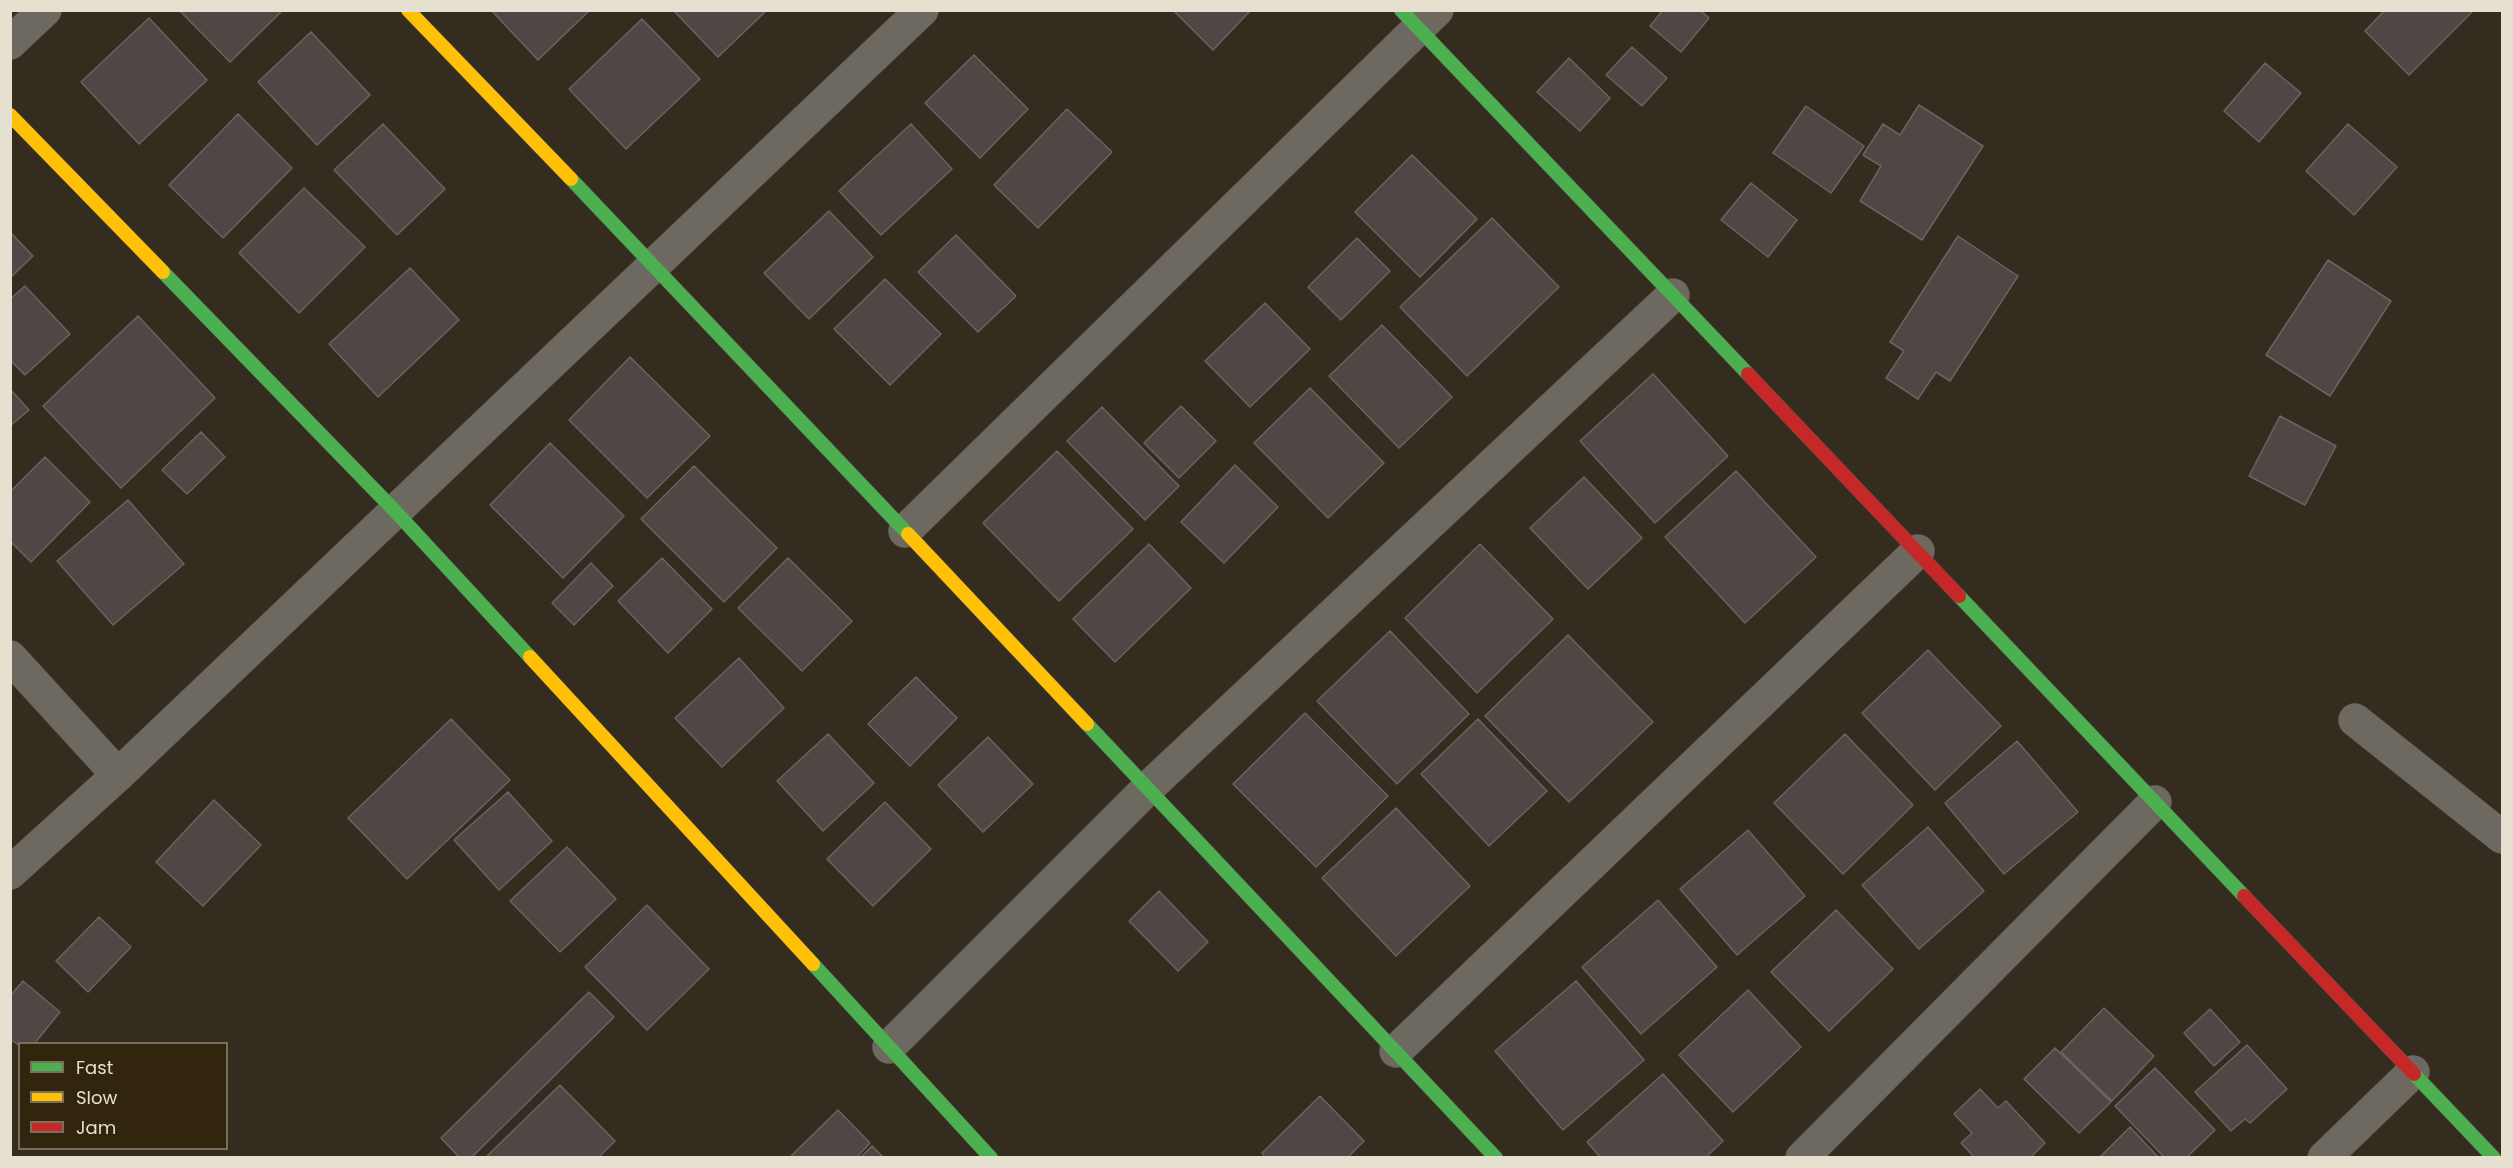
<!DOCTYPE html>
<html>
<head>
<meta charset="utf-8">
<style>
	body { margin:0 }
	#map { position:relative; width:2513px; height:1168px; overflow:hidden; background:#332c1f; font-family:Poppins,sans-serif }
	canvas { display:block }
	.frame { position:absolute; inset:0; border:12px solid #e6e0d1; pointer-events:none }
	.legend { position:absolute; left:18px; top:1042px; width:210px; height:108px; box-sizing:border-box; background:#31260d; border:2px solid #79705b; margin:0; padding:8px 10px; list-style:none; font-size:18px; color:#e6e0d1 }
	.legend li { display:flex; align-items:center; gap:12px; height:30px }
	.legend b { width:30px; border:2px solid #79705b }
</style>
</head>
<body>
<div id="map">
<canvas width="2513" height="1168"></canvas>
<div class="frame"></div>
<ul class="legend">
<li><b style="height:8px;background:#4caf50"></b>Fast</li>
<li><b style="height:8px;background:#ffc107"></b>Slow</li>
<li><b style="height:8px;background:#c62828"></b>Jam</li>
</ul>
</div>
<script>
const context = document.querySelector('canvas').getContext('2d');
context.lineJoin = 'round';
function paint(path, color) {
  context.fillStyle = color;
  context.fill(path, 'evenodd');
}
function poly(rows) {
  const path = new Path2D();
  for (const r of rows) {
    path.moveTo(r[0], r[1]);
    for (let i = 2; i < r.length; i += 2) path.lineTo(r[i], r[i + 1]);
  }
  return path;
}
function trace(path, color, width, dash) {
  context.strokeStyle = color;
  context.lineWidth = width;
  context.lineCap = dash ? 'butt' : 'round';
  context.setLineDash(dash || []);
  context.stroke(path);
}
const building = poly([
	[179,10,283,10,230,62,179,10],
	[491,10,590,10,538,60,491,10],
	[673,10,767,10,718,57,673,10],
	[1173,10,1251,10,1213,50,1173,10],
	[1663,10,1700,10,1709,18,1681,52,1650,26,1663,10],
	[2385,10,2474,10,2409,75,2365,31,2385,10],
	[149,18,207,80,139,144,81,82,149,18],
	[642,19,700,79,626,149,569,89,642,19],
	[311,32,370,95,317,145,258,82,311,32],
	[1632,47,1667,78,1642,106,1606,75,1632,47],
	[974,55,1028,109,980,158,925,103,974,55],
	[1569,58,1610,98,1580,131,1537,92,1569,58],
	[2265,63,2301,93,2259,142,2224,111,2265,63],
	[1919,105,1983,146,1922,240,1860,201,1881,166,1863,155,1883,124,1900,135,1919,105],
	[1806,106,1864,146,1831,193,1773,153,1806,106],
	[1067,109,1112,152,1038,228,994,185,1067,109],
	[238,114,292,168,223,238,169,185,238,114],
	[383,124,445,189,397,235,334,170,383,124],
	[911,124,952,169,881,235,839,191,911,124],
	[2348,124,2397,167,2354,215,2306,171,2348,124],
	[1412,155,1477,219,1420,277,1355,212,1412,155],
	[1751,183,1797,220,1768,257,1721,220,1751,183],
	[304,188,365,247,299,313,239,253,304,188],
	[829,211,873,257,809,319,764,273,829,211],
	[1492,218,1559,287,1467,376,1400,307,1492,218],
	[10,232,33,256,10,278,10,232],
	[956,235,1016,296,978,332,918,272,956,235],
	[1958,236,2018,276,1950,381,1936,372,1918,399,1886,378,1904,351,1890,342,1958,236],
	[1357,238,1390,271,1341,320,1308,287,1357,238],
	[2328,260,2391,301,2330,396,2266,355,2328,260],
	[410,268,459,320,378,397,329,344,410,268],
	[885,279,941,334,890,385,834,329,885,279],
	[25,286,70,334,25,375,10,360,10,299,25,286],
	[1265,303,1310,349,1250,407,1205,361,1265,303],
	[138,316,215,398,121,488,43,406,138,316],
	[1382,325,1452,397,1399,448,1329,376,1382,325],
	[630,357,710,436,647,498,569,420,630,357],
	[1653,374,1728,456,1655,523,1580,441,1653,374],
	[1310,388,1384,463,1328,518,1254,443,1310,388],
	[10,389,29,410,10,426,10,389],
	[1181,406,1216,441,1179,478,1144,443,1181,406],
	[1102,407,1179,486,1145,520,1067,441,1102,407],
	[2280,416,2336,446,2305,505,2249,476,2280,416],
	[201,432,225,457,187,494,162,470,201,432],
	[550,443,624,516,563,578,490,505,550,443],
	[1057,451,1133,529,1059,601,983,523,1057,451],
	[45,457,90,502,31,562,10,541,10,492,45,457],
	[1235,465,1278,507,1224,563,1181,522,1235,465],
	[694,466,777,548,724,602,641,519,694,466],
	[1736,471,1816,557,1745,623,1665,537,1736,471],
	[1584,477,1642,538,1588,589,1530,528,1584,477],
	[128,500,184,564,113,625,57,561,128,500],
	[1149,544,1191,588,1115,662,1073,619,1149,544],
	[1480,544,1553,619,1477,693,1405,618,1480,544],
	[662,558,712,609,668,653,618,601,662,558],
	[788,558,852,621,802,671,738,608,788,558],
	[591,563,613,586,574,625,552,603,591,563],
	[1390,631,1469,714,1397,784,1317,701,1390,631],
	[1568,635,1653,722,1569,802,1485,716,1568,635],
	[1928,650,2001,726,1935,790,1862,713,1928,650],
	[739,658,784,708,722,767,675,718,739,658],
	[916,677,957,718,910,766,868,724,916,677],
	[1305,713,1388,796,1316,867,1233,784,1305,713],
	[451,719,510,780,407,879,348,818,451,719],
	[1478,719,1547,791,1489,846,1421,774,1478,719],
	[828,734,874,783,823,831,777,781,828,734],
	[1845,734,1913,805,1843,874,1774,803,1845,734],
	[988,737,1033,784,983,832,938,785,988,737],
	[2017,741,2078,812,2004,874,1945,803,2017,741],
	[508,792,552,841,499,890,454,840,508,792],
	[214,800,261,845,203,906,156,862,214,800],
	[885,802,931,849,873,906,827,859,885,802],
	[1396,808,1470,886,1396,956,1322,878,1396,808],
	[1928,827,1984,891,1919,949,1862,885,1928,827],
	[1748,830,1805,896,1737,955,1680,889,1748,830],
	[567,847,616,899,560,952,510,901,567,847],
	[1159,891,1208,942,1178,971,1129,921,1159,891],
	[1658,900,1717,967,1641,1034,1582,967,1658,900],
	[647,905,709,969,647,1030,585,967,647,905],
	[1836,910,1893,969,1829,1031,1771,972,1836,910],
	[99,917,131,947,88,992,56,961,99,917],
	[23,981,60,1012,34,1044,20,1044,20,1046,10,1039,10,996,23,981],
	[1576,981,1644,1060,1563,1130,1495,1051,1576,981],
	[1748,990,1801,1047,1733,1112,1679,1055,1748,990],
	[589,992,614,1017,471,1158,460,1158,441,1138,589,992],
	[2104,1008,2154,1056,2112,1101,2061,1052,2104,1008],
	[2210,1009,2240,1042,2214,1066,2184,1033,2210,1009],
	[2247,1045,2287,1089,2250,1123,2245,1119,2231,1131,2195,1092,2247,1045],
	[2055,1048,2111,1102,2079,1133,2024,1079,2055,1048],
	[2155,1068,2215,1130,2186,1158,2165,1158,2115,1106,2155,1068],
	[1663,1074,1723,1141,1705,1158,1601,1158,1587,1142,1663,1074],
	[560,1085,615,1141,598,1158,485,1158,560,1085],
	[1980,1089,1998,1108,2006,1101,2045,1143,2030,1158,1975,1158,1961,1143,1972,1133,1954,1114,1980,1089],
	[1320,1096,1364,1141,1347,1158,1266,1158,1262,1153,1320,1096],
	[838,1110,870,1143,856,1158,789,1158,838,1110],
	[2130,1127,2159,1158,2099,1158,2130,1127],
	[872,1146,884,1158,860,1158,872,1146]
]);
paint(building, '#4e4744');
trace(building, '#6b6362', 1.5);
const street = poly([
	[10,43,45,10],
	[905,531,1437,10],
	[10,657,118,775],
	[2355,720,2502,837],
	[10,873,118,775,922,10],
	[889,1047,1148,788,1673,295],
	[1396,1051,1918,551],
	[1802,1158,2155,802],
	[2324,1158,2413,1072]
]);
const fast = poly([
	[1401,10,1748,374],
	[571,179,908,534],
	[163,272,395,511,530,657],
	[1959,596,2244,896],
	[1087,724,1496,1158],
	[813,964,991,1158],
	[2414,1074,2494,1158]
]);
const slow = poly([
	[408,10,571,179],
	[10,115,163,272],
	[908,534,1087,724],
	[530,657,813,964]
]);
const jam = poly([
	[1748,374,1959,596],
	[2244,896,2414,1074]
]);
trace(street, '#4f493e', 34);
trace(fast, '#4f493e', 15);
trace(slow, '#4f493e', 15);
trace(jam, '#4f493e', 15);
trace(street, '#6e6960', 33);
trace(fast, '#4caf50', 14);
trace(slow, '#ffc107', 14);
trace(jam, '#c62828', 14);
</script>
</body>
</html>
